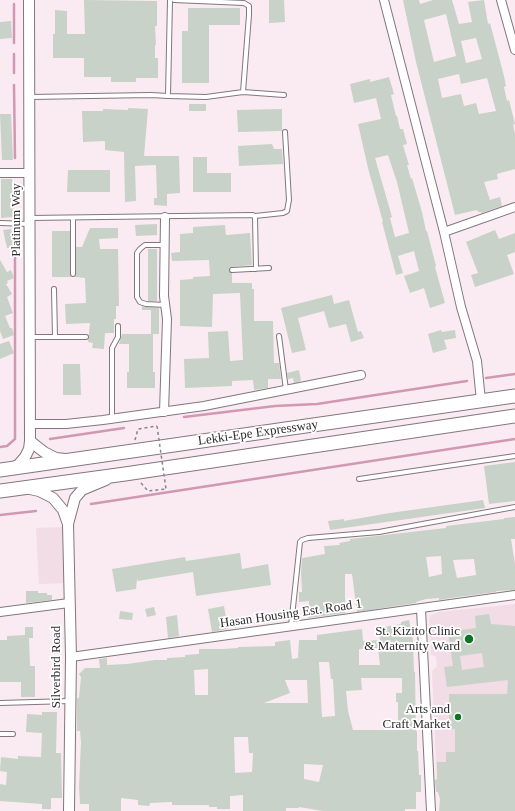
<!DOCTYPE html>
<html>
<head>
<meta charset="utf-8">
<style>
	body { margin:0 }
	canvas { display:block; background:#f9ebf1 }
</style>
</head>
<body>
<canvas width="515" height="811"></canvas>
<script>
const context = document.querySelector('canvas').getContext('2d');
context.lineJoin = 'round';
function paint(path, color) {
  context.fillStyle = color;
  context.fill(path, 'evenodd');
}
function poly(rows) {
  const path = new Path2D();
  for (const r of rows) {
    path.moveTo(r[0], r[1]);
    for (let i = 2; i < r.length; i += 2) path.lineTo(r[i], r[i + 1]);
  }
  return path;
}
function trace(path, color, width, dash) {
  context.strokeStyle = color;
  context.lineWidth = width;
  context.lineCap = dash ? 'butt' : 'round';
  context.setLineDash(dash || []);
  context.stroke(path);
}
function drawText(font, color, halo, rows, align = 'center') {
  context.font = font + ' "Times New Roman",serif';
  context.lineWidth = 3.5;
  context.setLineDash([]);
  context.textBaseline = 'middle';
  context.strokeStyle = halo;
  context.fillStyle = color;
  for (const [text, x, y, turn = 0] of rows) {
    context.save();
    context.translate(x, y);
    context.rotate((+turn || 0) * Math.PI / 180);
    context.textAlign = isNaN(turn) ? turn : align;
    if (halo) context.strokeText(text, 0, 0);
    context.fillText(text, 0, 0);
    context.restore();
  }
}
paint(poly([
	[64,527,67,583,39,584,36,528],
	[515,604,515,811,437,787,432,671,437,666,436,656,431,655,429,618,431,615,439,612]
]), '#f2dce5');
trace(poly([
	[14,4,14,43],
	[14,54,14,73],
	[14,85,15,158],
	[486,378,515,374],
	[184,417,275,406,317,404,467,381],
	[50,439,124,428],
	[0,447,7,446,15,439,15,227],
	[91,504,515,439],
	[0,515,36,511]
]), '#d298b2', 2.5);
paint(poly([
	[84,0,157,1,157,26,155,26,156,45,155,45,155,58,158,58,158,78,136,78,136,82,111,82,111,77,84,77,84,58,53,58,53,34,55,34,55,10,67,11,67,34,85,34],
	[269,0,284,0,285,22,269,23],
	[403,0,419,0,420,4,433,0,452,0,459,24,472,22,468,2,484,0,488,24,490,23,504,76,506,86,504,87,507,101,509,100,515,124,513,125,515,134,515,169,497,174,498,179,484,182,490,200,500,197,502,206,481,213,481,212,478,212,477,210,455,215,416,62],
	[446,14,456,56,434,62,424,20],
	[476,38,482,59,466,63,461,41],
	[459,74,461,84,487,78,496,111,479,114,476,103,464,106,461,94,442,98,438,79],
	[188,8,240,8,240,25,209,25,209,83,182,83,182,31,188,31],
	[11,21,12,38,0,39,0,22],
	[389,77,394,94,391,95,396,116,397,116,400,129,403,129,407,144,403,145,409,165,407,165,411,179,412,178,422,212,426,231,427,231,436,266,435,267,445,303,430,308,424,288,410,293,404,276,419,271,414,251,398,256,403,273,396,275,382,222,383,222,368,168,358,124,381,119,376,98,354,103,350,84,370,79,370,82],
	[388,155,397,182,409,233,395,237,390,218,392,217,375,158],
	[189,104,206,104,206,111,189,111],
	[128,108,148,109,144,156,179,156,180,193,167,194,167,206,154,205,154,198,157,198,156,165,135,166,136,201,125,202,124,152,105,150,105,141,83,142,82,111,103,111,103,109,128,110],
	[282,109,282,131,238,132,237,110],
	[0,114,11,114,13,160,2,160],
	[272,144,274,149,282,149,283,164,239,166,238,146],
	[193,157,207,157,207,173,231,173,231,192,193,192],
	[68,170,110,170,110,192,67,192],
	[1,179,12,179,13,217,1,218],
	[157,224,157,235,136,236,135,225],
	[225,225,226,235,250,233,252,265,231,267,229,268,229,271,232,273,232,283,252,283,252,289,254,289,254,321,273,321,274,363,279,363,281,379,268,379,268,388,254,390,253,380,232,381,232,386,185,388,184,359,209,358,208,332,228,331,230,361,243,360,240,293,213,294,212,327,180,326,180,280,193,279,193,277,210,276,209,260,172,261,171,253,180,252,180,234,193,233,193,227],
	[90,228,118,228,118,238,99,239,100,249,118,249,119,306,116,306,116,319,114,319,114,333,105,333,104,349,92,348,93,343,88,342,90,323,66,324,65,304,86,303,85,278,75,277,76,274,76,247,82,247],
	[11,229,15,247,7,248,3,230],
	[495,230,499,239,515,233,515,252,507,255,514,274,475,287,471,275,478,273,466,242],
	[52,231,70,231,70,274,71,277,52,277],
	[148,249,157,249,157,301,148,301],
	[0,260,7,272,11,270,14,278,7,281,8,283,6,284,12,294,7,297,13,313,5,316,10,328,12,328,14,335,3,339,0,331],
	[332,295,334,304,349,300,358,332,361,331,364,338,351,342,346,324,329,328,324,311,298,318,306,350,292,353,281,308],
	[142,306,159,308,159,334,151,334,151,310,142,310],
	[441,330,442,332,455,330,456,338,444,340,447,349,433,353,428,334],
	[122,334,153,334,153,372,155,372,155,388,127,388,127,372,129,372,129,344,119,344],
	[9,341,14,353,0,359,0,344],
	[63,364,80,364,81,395,63,395],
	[299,370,301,381,294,383,293,378,288,379,287,373],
	[515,462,515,501,489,504,484,466],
	[483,500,485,508,330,530,328,521,344,519,344,521,390,513],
	[515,517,515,539,511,539,515,564,515,590,496,591,496,592,451,598,439,600,439,598,426,599,416,602,416,603,357,612,352,574,345,574,345,613,308,618,309,601,299,602,299,592,302,592,301,572,302,558,325,554,324,546,340,545,339,543,350,541,350,539,446,528,446,526,504,519,504,518],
	[441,556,442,574,429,577,426,557],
	[474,559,476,575,457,578,453,560],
	[240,553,242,569,268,564,271,585,196,596,193,572,138,581,137,579,136,589,116,592,112,569,185,557,186,561],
	[26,591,38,591,38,593,47,593,47,595,52,595,52,600,26,603],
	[224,606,228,629,212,632,208,609],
	[154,607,156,615,147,617,145,609],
	[120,611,133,613,132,620,119,619],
	[489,614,491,624,515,626,515,811,439,811,440,799,438,792,436,792,435,780,437,779,437,762,446,762,446,752,455,752,455,729,448,729,448,719,449,719,449,694,507,694,508,680,447,687,444,667,453,666,448,632,476,628,475,616],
	[482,653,484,667,462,670,460,656],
	[177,615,179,636,168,638,166,617],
	[409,620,413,641,414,672,415,672,416,731,417,731,417,751,418,751,419,775,421,775,421,792,416,792,416,809,405,809,405,811,323,811,299,807,299,808,286,808,286,811,243,811,243,795,230,796,230,809,217,809,217,807,209,807,209,805,172,805,172,802,150,803,149,806,138,805,138,800,121,798,121,811,89,811,89,804,80,804,79,787,81,742,80,731,77,731,77,698,79,698,81,677,79,674,85,668,100,668,99,659,107,658,107,665,127,664,155,660,167,660,167,658,185,657,185,655,199,654,199,649,223,649,238,648,238,647,275,646,275,642,290,640,292,659,298,658,299,640,317,640,317,635,362,629,363,641,380,640,378,628,401,624,401,622],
	[378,648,380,665,359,665,359,649],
	[319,662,329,662,331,679,333,679,335,716,322,717],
	[208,669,208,695,195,695,194,670],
	[361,678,402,678,402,693,396,693,396,702,398,702,398,730,353,730,348,711,346,691,362,690],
	[285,680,307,680,308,703,264,703,290,693],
	[234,737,248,737,249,753,253,753,252,772,235,773],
	[304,764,323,765,319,782,304,779],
	[25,627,33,627,33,638,29,638,30,666,35,666,35,697,21,697,21,682,0,682,0,640,7,640,7,636,25,635],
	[42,712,57,712,56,753,61,753,62,798,51,798,51,809,42,809,42,804,0,801,0,784,6,785,7,772,0,771,1,757,18,759,18,756,41,757,42,733,26,732,27,714,42,715]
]), '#c8d2c8');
const service = poly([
	[243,92,284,95],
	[168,96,206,97,243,92,249,15,249,6,244,3,174,0],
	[30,97,151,95,168,96,170,0],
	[255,216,283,213,287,211,289,200,285,132],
	[30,218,253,215,255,217,256,269],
	[73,218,73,274],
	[0,223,29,224],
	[164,245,145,245,140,249,137,253,137,297,140,302,146,304,165,305],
	[232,270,269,268],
	[54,289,55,337],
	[279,336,286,390],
	[30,337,86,337],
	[112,419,112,348,118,337,118,326],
	[359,479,515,456],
	[291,626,300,542,302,540,308,538,379,532,515,507],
	[0,703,70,701],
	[0,734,13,734]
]);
const minor = poly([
	[384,0,444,232,461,307,477,361,481,401],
	[501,0,515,50],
	[0,173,29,173],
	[444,232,515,207],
	[164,412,167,319,164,296,165,217],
	[30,424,66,424,103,420,204,406,361,375],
	[421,609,431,811],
	[0,612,69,603],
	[71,657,515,595]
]);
const tertiary = poly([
	[30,441,44,452,56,458,65,459],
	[11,468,18,465,25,457,29,449,30,441,29,0],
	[30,489,39,491,53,498,63,510,68,524],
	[69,811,71,657,68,524,75,498,82,490,106,480]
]);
const trunk = poly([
	[0,470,515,396],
	[0,491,125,474,515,416]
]);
trace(service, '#83767c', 6);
trace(minor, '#83767c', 10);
trace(tertiary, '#83767c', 12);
trace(trunk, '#83767c', 15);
trace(poly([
	[135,440,138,429,157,426],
	[141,483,148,491,166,489]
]), '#8b8286', 1.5, [3, 3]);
trace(service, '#fff', 4);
trace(minor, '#fff', 8);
trace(tertiary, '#fff', 10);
trace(trunk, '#fff', 13);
trace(poly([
	[157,426,166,489]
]), '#8b8286', 1.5, [3, 3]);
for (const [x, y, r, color] of [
	[469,639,5,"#0e7323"],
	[458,717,4,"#0e7323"]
]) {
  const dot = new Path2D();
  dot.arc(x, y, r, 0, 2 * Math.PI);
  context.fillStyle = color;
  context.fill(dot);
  trace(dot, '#fff', 1.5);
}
drawText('13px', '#2f2a2c', '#fff', [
	["Platinum Way",17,220,-90],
	["Lekki-Epe Expressway",258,433,-8],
	["Hasan Housing Est. Road 1",291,614,-8],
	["Silverbird Road",57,667,-90]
]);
drawText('13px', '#2f2a2c', '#fff', [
	["St. Kizito Clinic",460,632],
	["& Maternity Ward",460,647],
	["Arts and",450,710],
	["Craft Market",450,725]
], 'right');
</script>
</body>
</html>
